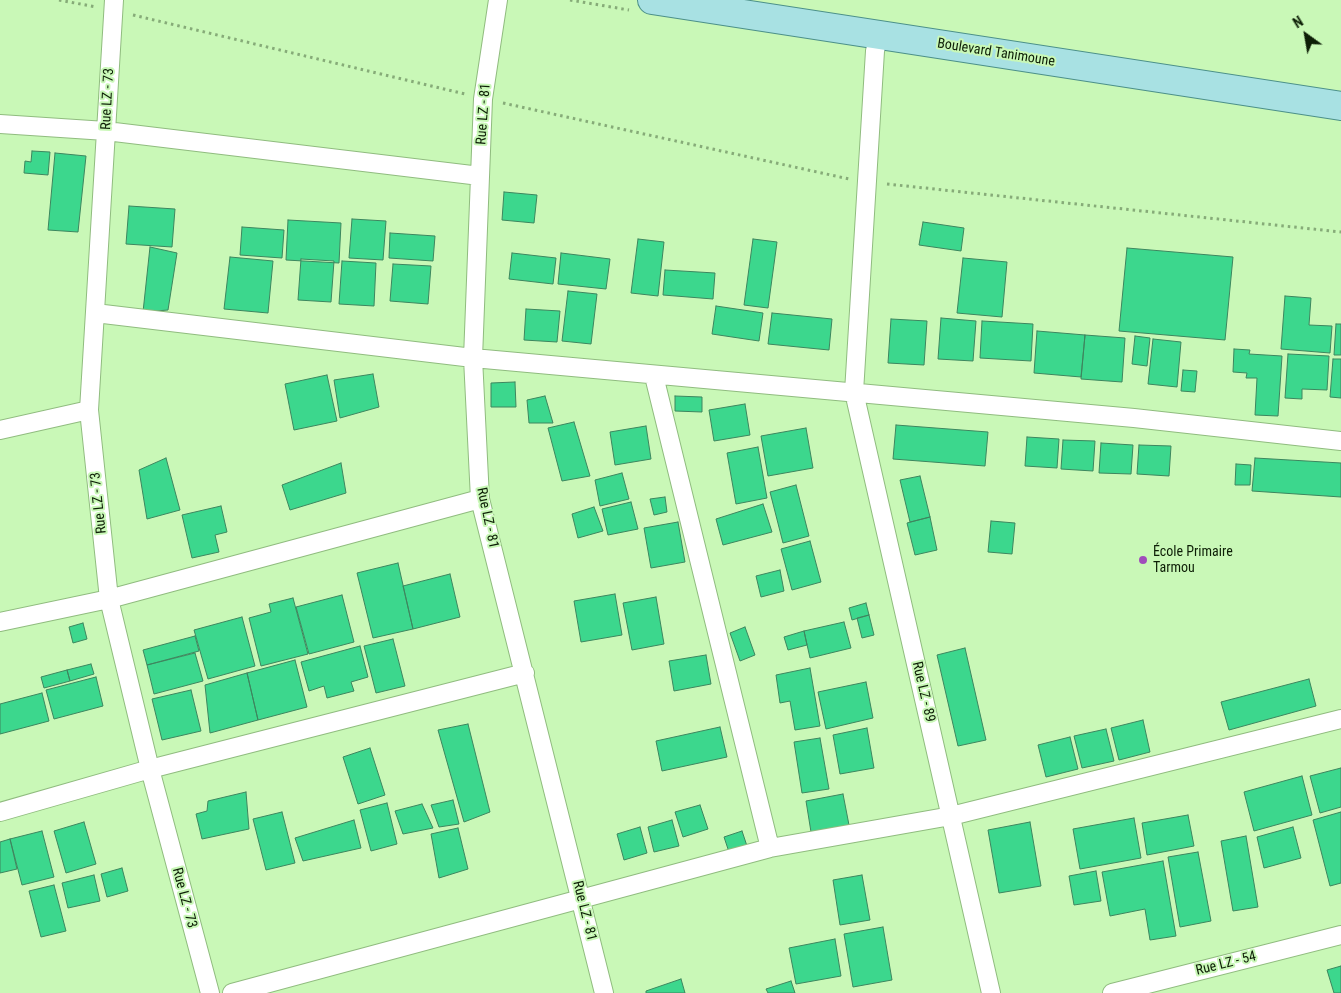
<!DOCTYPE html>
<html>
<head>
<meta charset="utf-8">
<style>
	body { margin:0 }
	#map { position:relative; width:1341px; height:993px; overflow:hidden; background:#c9f8b7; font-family:"Roboto Condensed",sans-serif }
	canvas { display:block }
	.north { position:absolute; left:1281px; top:10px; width:50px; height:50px; -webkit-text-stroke:4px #c9f8b7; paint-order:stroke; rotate:328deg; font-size:14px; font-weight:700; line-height:20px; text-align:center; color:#0d1e06 }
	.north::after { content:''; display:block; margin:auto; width:18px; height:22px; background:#0d1e06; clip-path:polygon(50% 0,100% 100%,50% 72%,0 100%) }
</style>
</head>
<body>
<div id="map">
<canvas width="1341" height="993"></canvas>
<div class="north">N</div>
</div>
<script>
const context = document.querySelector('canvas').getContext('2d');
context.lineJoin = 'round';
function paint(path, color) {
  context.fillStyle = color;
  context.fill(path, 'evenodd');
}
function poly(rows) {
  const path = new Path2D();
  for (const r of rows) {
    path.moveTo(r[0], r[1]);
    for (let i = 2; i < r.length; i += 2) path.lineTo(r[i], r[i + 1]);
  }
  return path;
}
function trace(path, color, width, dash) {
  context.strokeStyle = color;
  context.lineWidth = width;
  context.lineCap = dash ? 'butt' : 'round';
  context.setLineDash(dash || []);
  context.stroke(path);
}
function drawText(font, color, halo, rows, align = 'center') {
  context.font = font + ' "Roboto Condensed",sans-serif';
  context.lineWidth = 4;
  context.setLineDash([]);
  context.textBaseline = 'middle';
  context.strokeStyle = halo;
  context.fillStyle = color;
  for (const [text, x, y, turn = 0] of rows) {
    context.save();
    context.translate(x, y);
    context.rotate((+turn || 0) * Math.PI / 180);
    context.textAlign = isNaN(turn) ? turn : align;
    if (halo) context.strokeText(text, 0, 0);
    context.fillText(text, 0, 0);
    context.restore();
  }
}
const building = poly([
	[32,151,50,152,48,175,24,173,25,161,31,162,32,151],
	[55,153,86,156,78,232,48,230,55,153],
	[504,192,537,195,534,223,502,220,504,192],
	[129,206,175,209,172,247,126,244,129,206],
	[352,219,386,221,383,260,349,258,352,219],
	[288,220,341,223,339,263,286,260,288,220],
	[923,222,964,228,961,251,919,245,923,222],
	[242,227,284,230,282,258,240,255,242,227],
	[390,233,435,236,433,261,389,258,390,233],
	[638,239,664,242,658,296,631,293,638,239],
	[753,239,777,242,768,308,744,305,753,239],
	[150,247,177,253,168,310,143,312,150,247],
	[1127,248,1233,257,1225,340,1119,331,1127,248],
	[512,253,556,258,553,284,509,279,512,253],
	[561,253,610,259,606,289,558,284,561,253],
	[230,257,273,261,268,313,224,309,230,257],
	[963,258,1007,262,1002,317,957,313,963,258],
	[301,259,334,261,331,302,298,300,301,259],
	[342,261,376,263,374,306,339,304,342,261],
	[393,264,431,266,428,304,390,301,393,264],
	[665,270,715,273,713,299,663,295,665,270],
	[568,291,597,294,591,344,562,341,568,291],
	[1285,296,1311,298,1309,325,1332,326,1330,353,1281,349,1285,296],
	[716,306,763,313,759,341,712,334,716,306],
	[526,309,560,311,557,342,524,340,526,309],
	[772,313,832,319,829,350,768,344,772,313],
	[941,318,976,321,973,361,938,359,941,318],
	[891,319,927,321,924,365,888,363,891,319],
	[982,321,1033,324,1031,361,980,358,982,321],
	[1336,324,1341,324,1341,355,1334,355,1336,324],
	[1037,331,1085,335,1081,377,1034,373,1037,331],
	[1085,335,1125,338,1122,382,1081,379,1085,335],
	[1135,336,1150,338,1147,366,1132,364,1135,336],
	[1153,339,1181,342,1177,387,1148,384,1153,339],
	[1234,349,1250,350,1249,354,1282,356,1278,416,1255,415,1257,378,1246,378,1247,373,1233,372,1234,349],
	[1288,354,1329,356,1327,390,1302,389,1302,399,1285,398,1288,354],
	[1333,359,1341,359,1341,398,1330,397,1333,359],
	[1183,370,1197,371,1195,392,1181,391,1183,370],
	[373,374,379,407,340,418,334,380,373,374],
	[327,375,337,421,294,430,285,384,327,375],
	[515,382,516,407,491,407,491,383,515,382],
	[545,396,553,423,529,423,527,400,545,396],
	[675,396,702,397,702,412,675,411,675,396],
	[745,404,750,435,714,441,709,410,745,404],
	[574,422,590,476,562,481,548,428,574,422],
	[896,425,988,432,985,466,893,459,896,425],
	[646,426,651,459,615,465,610,432,646,426],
	[806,428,813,468,768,476,761,436,806,428],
	[1027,437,1059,439,1057,468,1025,466,1027,437],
	[1063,440,1095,441,1093,471,1061,469,1063,440],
	[1101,443,1133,445,1131,474,1099,473,1101,443],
	[1139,445,1171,446,1169,476,1137,474,1139,445],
	[758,447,767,498,736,504,727,453,758,447],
	[166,458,180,510,147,519,139,470,166,458],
	[1255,458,1341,463,1341,497,1252,491,1255,458],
	[341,463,346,493,290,510,282,485,341,463],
	[1236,464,1251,465,1250,485,1235,485,1236,464],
	[622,473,629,499,600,506,595,480,622,473],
	[920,476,930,517,910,522,900,480,920,476],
	[796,485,809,536,783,543,770,492,796,485],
	[665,497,667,512,654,515,650,499,665,497],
	[631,502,638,529,608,535,602,509,631,502],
	[763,504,772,532,723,545,716,519,763,504],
	[221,506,227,532,215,535,219,552,192,558,182,515,221,506],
	[594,507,603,531,578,538,572,514,594,507],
	[930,517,937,550,915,555,907,523,930,517],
	[991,521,1015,523,1012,554,988,552,991,521],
	[678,522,685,562,651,568,644,528,678,522],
	[810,541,821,582,792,590,781,549,810,541],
	[398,563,413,629,373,638,357,573,398,563],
	[780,570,784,591,761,597,756,576,780,570],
	[450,574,460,617,413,629,403,586,450,574],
	[615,594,622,635,581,642,574,601,615,594],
	[342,595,354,642,309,654,296,607,342,595],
	[656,597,664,644,632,650,623,603,656,597],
	[293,598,308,654,261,666,249,618,271,612,269,604,293,598],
	[866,603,869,615,852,620,849,608,866,603],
	[869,615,874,635,862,638,857,618,869,615],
	[242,617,255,666,208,679,194,630,242,617],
	[844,622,851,648,810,658,804,631,844,622],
	[83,623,87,639,73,643,69,627,83,623],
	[745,627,755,655,740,661,730,633,745,627],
	[804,631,807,645,788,650,784,637,804,631],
	[195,636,199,651,147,665,143,650,195,636],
	[393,639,405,686,376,693,364,646,393,639],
	[360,646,368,677,351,682,354,691,327,698,324,686,309,691,301,662,360,646],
	[965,648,986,740,958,746,937,655,965,648],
	[195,653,203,681,154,694,147,665,195,653],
	[706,655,711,684,674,691,669,661,706,655],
	[295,660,307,707,258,720,247,673,295,660],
	[91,664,94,674,70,681,67,670,91,664],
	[810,668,820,726,795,730,790,701,780,703,776,675,810,668],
	[67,670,70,681,44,688,41,677,67,670],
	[247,673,258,720,210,733,205,685,247,673],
	[96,677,103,706,54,719,46,690,96,677],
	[1309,679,1316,706,1229,730,1221,702,1309,679],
	[866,682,873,718,826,729,818,692,866,682],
	[191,690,201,731,162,740,152,699,191,690],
	[42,693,49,721,0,734,0,704,42,693],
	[1143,720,1150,752,1119,760,1111,728,1143,720],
	[468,724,490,812,464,822,438,730,468,724],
	[720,727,727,757,662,771,656,741,720,727],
	[867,728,874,768,840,774,833,735,867,728],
	[1106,729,1114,761,1082,768,1074,736,1106,729],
	[1070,737,1078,769,1046,777,1038,745,1070,737],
	[820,738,829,789,802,793,794,742,820,738],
	[370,748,385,795,358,804,343,757,370,748],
	[1341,768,1341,807,1320,813,1310,776,1341,768],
	[1302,776,1312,815,1254,831,1244,792,1302,776],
	[246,792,249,829,202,839,196,814,207,811,208,801,246,792],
	[843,794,849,825,811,832,806,801,843,794],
	[453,800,459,824,439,827,431,805,453,800],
	[387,803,397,844,371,851,360,810,387,803],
	[422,804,433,828,403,834,395,811,422,804],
	[700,805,708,829,683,837,675,812,700,805],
	[282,812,295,863,266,870,253,819,282,812],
	[1341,812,1341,883,1330,886,1313,820,1341,812],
	[1188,815,1194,846,1147,855,1142,823,1188,815],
	[1134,818,1141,858,1080,869,1073,829,1134,818],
	[354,820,361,848,303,861,295,838,354,820],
	[672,820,679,846,654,852,648,827,672,820],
	[84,822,96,864,66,873,54,831,84,822],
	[1030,822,1041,886,999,893,988,830,1030,822],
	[640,827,647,853,624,860,617,834,640,827],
	[1293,827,1301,858,1264,868,1257,837,1293,827],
	[458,828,468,869,439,878,431,834,458,828],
	[42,831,54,877,22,885,10,839,42,831],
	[742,831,747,846,729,852,724,837,742,831],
	[1246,836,1258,907,1233,911,1221,841,1246,836],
	[10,839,17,869,0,873,0,842,10,839],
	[1198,852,1211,921,1180,927,1168,857,1198,852],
	[1163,861,1176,936,1150,940,1145,909,1110,916,1102,872,1163,861],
	[122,868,128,891,107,897,101,874,122,868],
	[1096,871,1101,901,1074,905,1069,876,1096,871],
	[94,875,100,901,68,908,62,883,94,875],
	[862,875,870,920,840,925,833,880,862,875],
	[54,885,66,931,41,937,29,891,54,885],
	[883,927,892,980,853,987,844,934,883,927],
	[835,939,841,976,796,984,789,948,835,939],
	[1341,966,1341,993,1334,993,1327,970,1341,966],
	[681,979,685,993,646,993,646,991,681,979],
	[791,981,795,993,768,993,766,989,791,981]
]);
paint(building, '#3cd78d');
trace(building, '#3c865e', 1);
const minor = poly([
	[114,0,89,410,109,599,150,769,210,993],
	[498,0,483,99,473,358,480,499,604,993],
	[879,34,875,51,854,392,991,993],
	[0,124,106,131,480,176],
	[95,313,473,358,1134,418,1341,441],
	[654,376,770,848],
	[0,430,89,410],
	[0,622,109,599,480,499],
	[0,812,150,769,525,673],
	[232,993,770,848,951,816,1341,719],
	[1112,993,1341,935]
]);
const primary = poly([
	[652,0,1341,106]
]);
trace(minor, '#90bc7f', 20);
trace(primary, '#4c9089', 30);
trace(poly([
	[59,0,96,7],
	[570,0,629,10],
	[133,15,465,94],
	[503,103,849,179],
	[887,184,1341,232]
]), '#86ab78', 3, [2.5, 4]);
trace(minor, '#fff', 18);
trace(primary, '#a8e1e3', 28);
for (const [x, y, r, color] of [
	[1143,560,5,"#a04cbb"]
]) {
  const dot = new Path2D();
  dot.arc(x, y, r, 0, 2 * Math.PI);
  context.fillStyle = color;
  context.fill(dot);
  trace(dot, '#c9f8b7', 2);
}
drawText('14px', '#0d1e06', '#c9f8b7', [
	["Boulevard Tanimoune",996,53,9],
	["Rue LZ - 73",108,99,-87],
	["Rue LZ - 81",484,114,-86],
	["Rue LZ - 73",99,503,-96],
	["Rue LZ - 81",487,518,78],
	["Rue LZ - 89",923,692,77],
	["Rue LZ - 73",184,898,75],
	["Rue LZ - 81",584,911,76],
	["Rue LZ - 54",1226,964,-14]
]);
drawText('14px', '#0d1e06', '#c9f8b7', [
	["École Primaire",1153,552],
	["Tarmou",1153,568]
], 'left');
</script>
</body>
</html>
